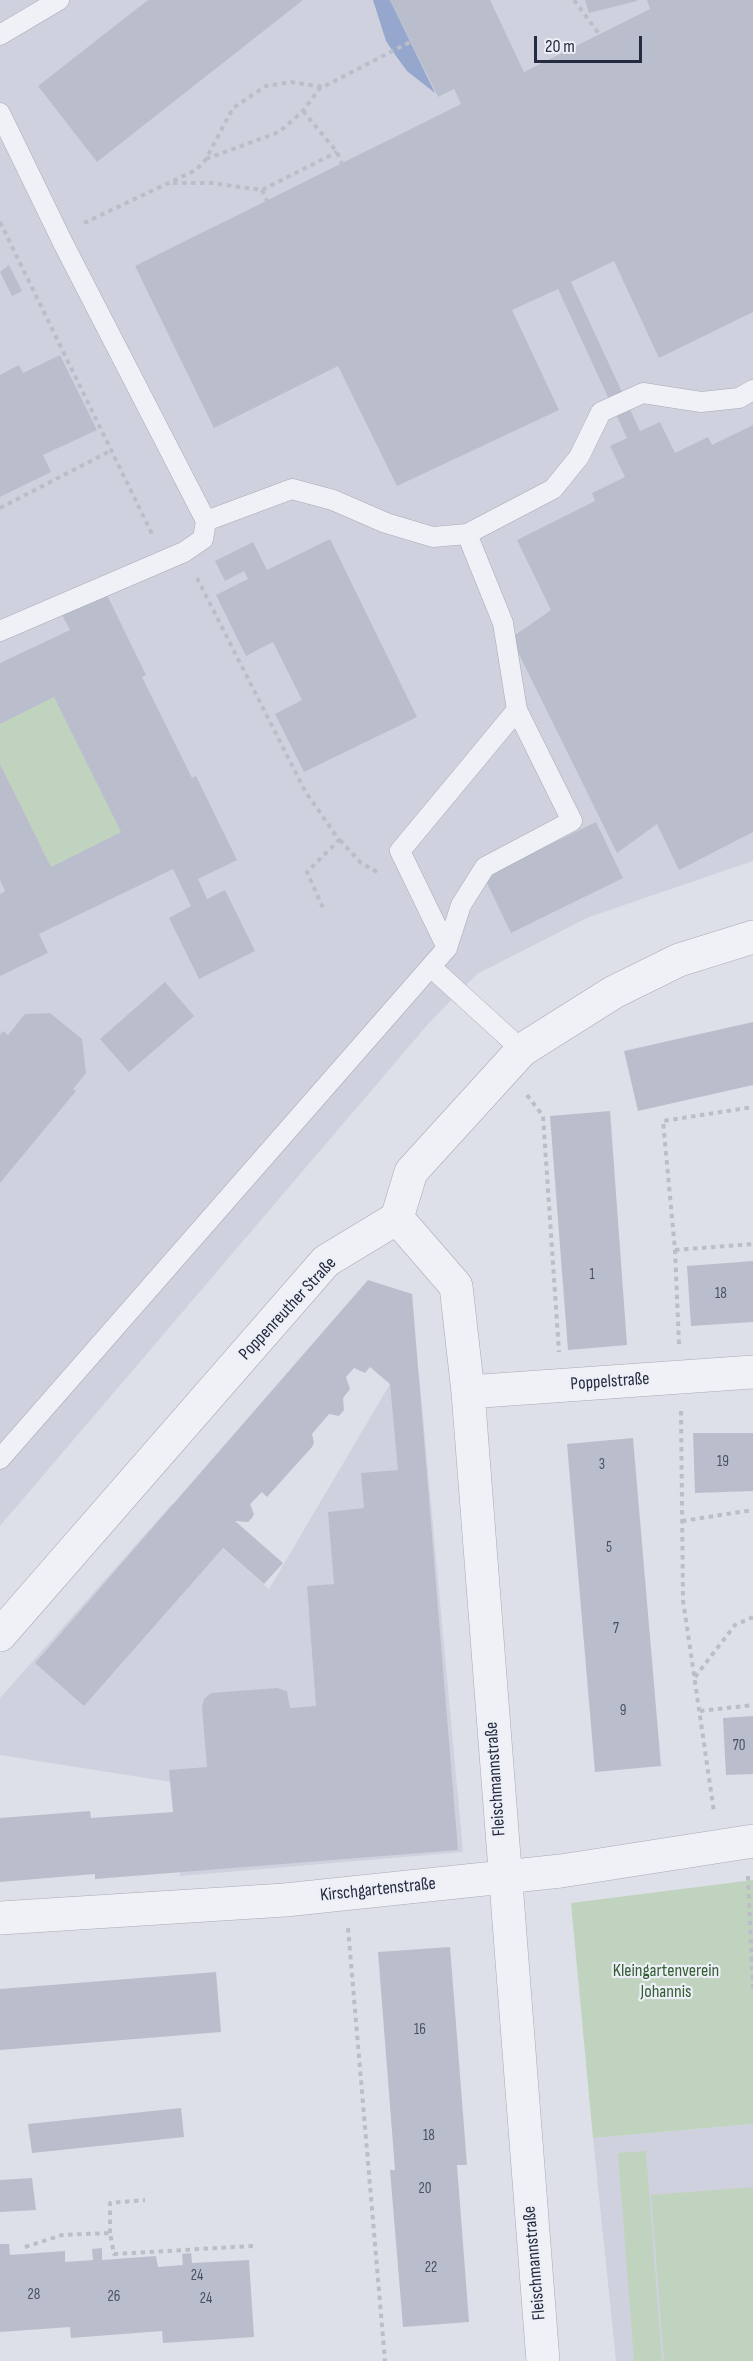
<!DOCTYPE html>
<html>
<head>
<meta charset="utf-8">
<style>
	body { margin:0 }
	#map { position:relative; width:753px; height:2361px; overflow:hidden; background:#dde0e8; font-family:"Sofia Sans Condensed",sans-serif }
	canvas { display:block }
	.scale { position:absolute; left:534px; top:36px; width:108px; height:27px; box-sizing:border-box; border:3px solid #252b40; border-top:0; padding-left:8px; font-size:18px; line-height:21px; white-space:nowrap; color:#252b40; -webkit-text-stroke:4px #edeff6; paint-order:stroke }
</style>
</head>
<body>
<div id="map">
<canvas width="753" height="2361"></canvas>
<div class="scale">20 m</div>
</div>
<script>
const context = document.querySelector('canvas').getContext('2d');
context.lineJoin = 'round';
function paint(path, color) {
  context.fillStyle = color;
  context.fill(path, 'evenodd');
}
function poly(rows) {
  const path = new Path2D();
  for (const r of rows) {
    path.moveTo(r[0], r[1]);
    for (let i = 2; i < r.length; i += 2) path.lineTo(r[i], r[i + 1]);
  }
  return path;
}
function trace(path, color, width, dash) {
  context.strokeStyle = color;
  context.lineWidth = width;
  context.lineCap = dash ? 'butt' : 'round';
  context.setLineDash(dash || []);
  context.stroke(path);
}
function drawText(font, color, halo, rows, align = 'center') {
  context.font = font + ' "Sofia Sans Condensed",sans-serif';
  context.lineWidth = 4.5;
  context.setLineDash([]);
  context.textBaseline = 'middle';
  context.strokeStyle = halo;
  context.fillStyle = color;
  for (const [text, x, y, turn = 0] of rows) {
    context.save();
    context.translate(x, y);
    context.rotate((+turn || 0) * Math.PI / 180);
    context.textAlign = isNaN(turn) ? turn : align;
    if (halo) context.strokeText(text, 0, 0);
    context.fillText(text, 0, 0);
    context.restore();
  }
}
paint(poly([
	[0,0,753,0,753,861,589,917,477,974,429,1023,0,1526],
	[419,1373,463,1852,180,1876,171,1782,0,1755,0,1698,172,1504,269,1589,390,1384],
	[753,2124,753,2361,616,2361,593,2138]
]), '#cfd2de');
paint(poly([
	[54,697,121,832,51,867,0,764,0,724],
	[753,1880,753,2124,593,2138,571,1903],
	[646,2151,662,2361,634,2361,618,2153],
	[753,2187,753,2361,664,2361,651,2195]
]), '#c0d3be');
paint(poly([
	[373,0,390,0,435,93,407,71,396,56,386,41]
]), '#95a7cc');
paint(poly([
	[148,0,303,0,97,162,38,86],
	[390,0,490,0,524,72,650,9,647,0,753,0,753,312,659,358,614,261,571,282,640,431,660,422,675,453,708,437,712,445,753,425,753,832,679,870,657,824,617,853,511,638,551,610,517,540,595,501,592,493,625,477,610,446,627,438,558,289,512,310,559,410,397,486,338,366,214,428,135,266,461,104,454,89,438,97],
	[585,0,637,0,637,1,589,13],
	[9,265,22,291,12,296,0,272],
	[60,355,97,430,43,455,51,472,0,497,0,375,19,365,23,373],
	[330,539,417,717,304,772,275,714,302,700,273,642,246,656,216,595,248,579,244,571,225,581,215,561,253,542,267,570],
	[105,591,146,675,142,677,192,778,196,776,237,860,198,879,207,899,225,890,255,951,199,979,169,918,191,906,173,869,39,934,48,953,0,976,0,894,5,891,0,880,0,764,51,867,121,832,54,697,0,724,0,663,70,630,61,613],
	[596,822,623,878,511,933,484,877],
	[165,982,194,1016,129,1072,100,1039],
	[50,1013,82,1039,86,1073,73,1089,76,1091,0,1183,0,1035,3,1031,8,1035,25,1014],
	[753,1022,753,1085,638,1111,624,1051],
	[610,1111,627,1345,568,1350,550,1116],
	[753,1261,753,1322,691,1326,687,1266],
	[368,1280,412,1294,458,1850,95,1879,95,1874,0,1882,0,1818,90,1811,91,1818,173,1812,169,1770,207,1767,202,1707,204,1699,211,1693,277,1688,287,1691,290,1708,316,1706,307,1586,334,1584,328,1512,364,1508,361,1473,398,1470,390,1384,370,1367,365,1373,354,1368,346,1377,350,1389,343,1398,344,1410,339,1416,329,1414,312,1434,314,1443,312,1447,267,1497,262,1492,250,1504,254,1514,252,1518,248,1522,235,1521,283,1563,264,1584,223,1548,84,1706,35,1663],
	[693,1433,753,1433,753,1491,695,1493],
	[633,1438,661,1766,595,1772,567,1444],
	[753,1716,753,1774,726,1775,723,1718],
	[450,1947,467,2165,457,2165,469,2322,403,2327,390,2170,395,2170,378,1952],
	[216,1972,221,2032,0,2050,0,1989],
	[181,2108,184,2137,32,2153,28,2124],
	[32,2178,36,2210,0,2212,0,2180],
	[0,2244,9,2244,10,2255,65,2251,65,2262,93,2260,92,2249,102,2248,102,2260,156,2256,158,2267,183,2265,182,2254,191,2253,192,2263,249,2260,254,2337,163,2343,162,2331,71,2338,70,2327,0,2332]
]), '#babecc');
const service = poly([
	[0,35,59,0],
	[0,113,63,243,206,521,292,489,333,500,386,523,433,537,467,534,553,489,579,457,601,412,643,393,701,402,739,398,753,390],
	[467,534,503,623,517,710],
	[0,631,184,552,203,539,206,521],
	[432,968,522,1050],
	[0,1459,447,948,400,851,517,710,572,821,485,867,461,905,447,948]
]);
const minor = poly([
	[397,1218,456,1286,468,1392,543,2361],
	[468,1392,753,1372],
	[0,1635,326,1261,397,1218,411,1172,522,1050,614,992,679,960,753,937],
	[0,1918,285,1900,561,1871,753,1841]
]);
trace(service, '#a6aab6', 21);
trace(minor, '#a6aab6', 34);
trace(poly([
	[574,0,599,34],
	[303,111,337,152,342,164],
	[206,159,279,132,303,111,319,89,410,42],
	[173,183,211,183,262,190,337,152],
	[262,190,267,201],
	[0,222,152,534],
	[84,223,196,170,206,159,233,108,266,86,291,82,323,87],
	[0,508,112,450],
	[197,578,305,791,339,840,307,872,324,910],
	[340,840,361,863,377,872],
	[527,1095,543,1116,559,1352],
	[675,1250,753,1244],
	[679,1344,675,1250,663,1121,753,1107],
	[681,1411,683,1600,714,1812],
	[682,1521,753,1510],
	[695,1677,735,1625,753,1617],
	[700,1711,753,1705],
	[748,1876,753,1991],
	[348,1928,385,2361],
	[110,2233,110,2203,145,2200],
	[25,2247,62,2235,110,2233,114,2254,253,2246]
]), '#bbbec7', 4, [4.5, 4.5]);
trace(service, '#f0f1f6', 20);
trace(minor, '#f0f1f6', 33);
drawText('15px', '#4a5063', null, [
	["1",592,1275],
	["18",721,1294],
	["19",723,1462],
	["3",602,1465],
	["5",609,1548],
	["7",616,1629],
	["9",623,1711],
	["70",739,1746],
	["16",420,2030],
	["18",429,2136],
	["20",425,2189],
	["22",431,2268],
	["24",197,2276],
	["28",34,2295],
	["26",114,2297],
	["24",206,2299]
]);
drawText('18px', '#252b40', '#edeff6', [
	["Poppenreuther Straße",288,1309,-47],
	["Poppelstraße",610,1382,-4],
	["Fleischmannstraße",496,1779,-94],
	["Kirschgartenstraße",378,1890,-6],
	["Fleischmannstraße",535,2263,-95]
]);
drawText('18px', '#335d32', '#edeff6', [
	["Kleingartenverein",666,1971],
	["Johannis",666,1992]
]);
</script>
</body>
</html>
